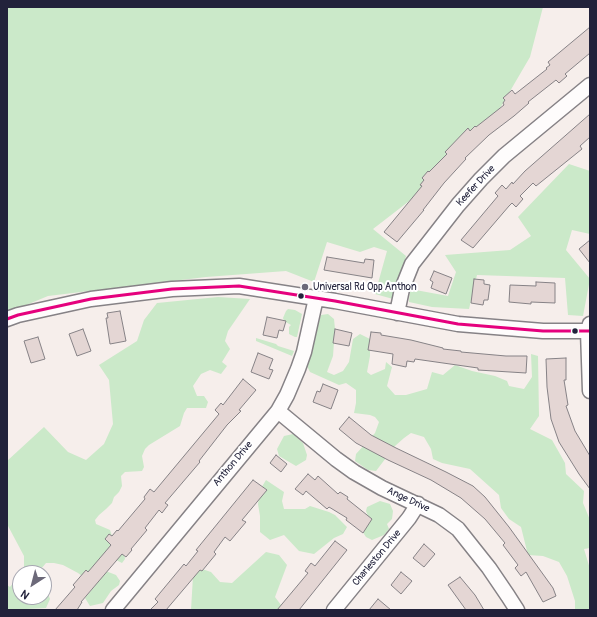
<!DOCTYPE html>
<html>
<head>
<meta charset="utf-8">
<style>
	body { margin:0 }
	#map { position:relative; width:597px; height:617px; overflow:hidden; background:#f6eeeb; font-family:Pangolin,sans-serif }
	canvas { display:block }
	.frame { position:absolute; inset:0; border:8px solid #22223b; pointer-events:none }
	.north { position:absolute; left:12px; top:565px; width:40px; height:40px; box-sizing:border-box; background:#fff; border:1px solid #a7a7b1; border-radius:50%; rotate:216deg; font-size:11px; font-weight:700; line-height:16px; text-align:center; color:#22223b }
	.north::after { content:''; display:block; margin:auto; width:14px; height:18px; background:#6c6979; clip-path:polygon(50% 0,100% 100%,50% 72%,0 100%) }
</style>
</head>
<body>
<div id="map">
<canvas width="597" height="617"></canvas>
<div class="frame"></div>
<div class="north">N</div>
</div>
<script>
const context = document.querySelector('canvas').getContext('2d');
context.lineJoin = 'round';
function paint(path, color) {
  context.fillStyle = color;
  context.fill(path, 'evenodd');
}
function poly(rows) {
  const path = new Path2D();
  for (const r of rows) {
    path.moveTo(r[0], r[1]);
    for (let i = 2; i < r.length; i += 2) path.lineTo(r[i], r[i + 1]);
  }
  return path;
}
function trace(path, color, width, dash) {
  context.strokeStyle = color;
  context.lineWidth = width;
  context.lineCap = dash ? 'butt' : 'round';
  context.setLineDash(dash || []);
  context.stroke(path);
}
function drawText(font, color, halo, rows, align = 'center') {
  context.font = font + ' Pangolin,sans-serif';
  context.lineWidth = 4;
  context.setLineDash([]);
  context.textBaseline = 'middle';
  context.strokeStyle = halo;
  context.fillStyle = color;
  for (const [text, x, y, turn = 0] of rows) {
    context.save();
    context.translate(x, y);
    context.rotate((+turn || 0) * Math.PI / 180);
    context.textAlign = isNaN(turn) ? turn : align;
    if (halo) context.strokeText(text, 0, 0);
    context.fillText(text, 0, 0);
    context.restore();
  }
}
paint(poly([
	[7,7,543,7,530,57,499,110,430,185,373,229,406,256,393,299,375,294,387,251,374,247,360,252,327,242,314,282,286,271,206,277,48,296,7,313],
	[569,164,590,171,590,234,572,230,566,250,590,279,583,316,568,315,565,278,477,275,469,309,432,307,409,302,410,289,448,296,456,272,445,255,510,250,531,236,518,217],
	[218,297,250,299,228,331,225,341,230,349,222,362,227,366,221,374,210,370,201,374,193,386,197,396,204,396,208,402,206,408,187,408,184,413,180,426,149,445,145,449,142,456,144,467,142,471,125,472,121,476,122,486,119,492,114,497,112,503,106,509,99,515,95,520,96,524,110,530,114,542,124,553,125,559,122,563,116,560,98,568,116,575,120,581,119,585,111,591,103,603,90,606,85,598,95,586,78,573,63,565,54,563,46,563,41,569,40,573,21,573,24,569,24,556,7,524,7,461,44,427,68,452,86,460,104,444,113,424,109,380,99,365,137,341,144,320,157,303],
	[288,309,295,310,302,314,297,337,295,337,289,334,289,327,291,325,284,321,283,318,286,311],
	[328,314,334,319,335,329,333,356,327,372,334,375,343,371,349,362,353,339,360,334,370,339,370,356,367,372,371,375,385,369,386,362,392,367,387,386,395,395,406,395,427,389,432,372,443,375,455,365,472,371,495,376,507,381,509,386,524,389,532,377,531,354,538,356,539,416,530,429,552,440,565,463,566,474,584,491,583,503,590,520,590,548,584,549,590,569,590,610,575,610,575,601,567,576,559,562,543,556,528,555,521,527,509,519,501,508,499,495,470,469,442,463,433,459,431,449,424,437,411,433,404,438,395,446,376,471,368,470,355,461,356,454,375,433,379,422,375,417,370,415,354,413,356,403,356,390,346,383,339,385,310,372,305,362,321,315],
	[256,338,276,344,278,346,294,351,292,356,256,341],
	[293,434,303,443,307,455,306,460,296,466,279,456,277,449,284,436],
	[266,480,284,492,282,501,284,509,305,509,310,506,329,512,335,515,347,527,343,534,334,538,314,554,299,551,284,535,270,540,260,532,260,516,258,504,260,490],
	[380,501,390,504,393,511,392,519,387,524,389,529,384,535,372,540,366,537,360,528,368,516,366,511,367,507],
	[266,552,279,555,287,565,275,597,281,605,280,610,191,610,193,576,199,568,211,572,220,582,232,583],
	[20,574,20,597,44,597,44,584,50,599,46,608,7,610,7,585,10,587]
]), '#cbe9c9');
const building = poly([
	[590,27,590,53,565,74,567,76,559,83,556,80,528,102,529,103,514,116,489,135,465,158,466,159,444,183,423,210,424,210,397,242,384,232,422,186,420,185,424,180,422,178,428,171,429,172,447,154,445,152,468,128,470,131,475,126,476,127,504,105,503,103,505,100,503,98,512,90,515,94,519,91,547,69,546,68,550,65,548,62,590,27],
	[590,114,590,137,580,146,582,149,536,186,533,183,520,196,523,199,516,207,512,203,509,206,473,248,461,240,498,196,495,193,502,185,506,189,512,182,513,184,525,171,590,114],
	[590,240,590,263,579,249,590,240],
	[327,257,364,263,365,259,374,260,372,278,324,270,327,257],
	[434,271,452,278,446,294,431,288,433,282,430,280,434,271],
	[474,279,484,280,484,284,490,285,488,300,484,300,483,305,471,303,474,279],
	[536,282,555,283,555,303,531,302,531,304,509,302,510,285,536,286,536,282],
	[120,311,126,341,110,344,106,318,108,318,107,313,120,311],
	[267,317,286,321,283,331,279,330,277,338,263,335,267,317],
	[83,329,91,351,77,356,69,334,83,329],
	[335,329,352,333,349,346,333,343,335,329],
	[371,332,381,333,381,335,411,340,443,348,443,349,461,351,461,352,506,356,527,356,526,373,478,370,478,368,415,359,414,362,407,361,406,367,392,364,393,354,368,350,371,332],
	[38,337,45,359,31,363,24,341,38,337],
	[258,353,273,359,269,369,273,370,269,379,251,372,258,353],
	[566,358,566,380,564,380,568,405,566,406,575,431,590,456,590,489,579,474,559,442,551,419,547,387,546,359,566,358],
	[243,379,256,390,239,410,241,411,227,425,199,461,200,462,165,503,168,505,162,513,159,510,145,528,147,530,131,549,132,550,126,557,122,554,81,602,82,602,77,610,55,610,75,587,73,585,86,570,88,572,111,545,105,539,109,534,112,536,117,530,118,531,145,499,144,497,150,489,154,492,219,414,215,410,221,403,223,405,243,379],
	[323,384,338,390,331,409,313,402,317,391,320,392,323,384],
	[349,417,371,435,396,448,446,472,473,486,485,497,509,527,553,588,556,596,543,602,526,572,521,576,515,568,518,565,503,545,505,543,485,519,461,498,431,480,388,460,356,443,339,429,349,417],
	[276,455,287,464,281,472,270,463,276,455],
	[308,474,315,480,318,476,338,494,340,492,348,497,347,499,372,519,363,533,346,520,347,518,329,507,327,509,306,491,303,495,295,489,308,474],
	[253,480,267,490,242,520,246,522,230,541,225,537,214,552,216,554,202,571,200,570,166,610,150,610,158,602,155,599,184,564,186,566,198,551,196,550,253,480],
	[335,541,347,550,299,610,277,610,308,573,305,571,311,563,315,566,335,541],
	[424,544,435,554,424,567,413,558,424,544],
	[401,572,412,581,401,594,391,585,401,572],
	[460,577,475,595,484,610,466,610,448,585,460,577],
	[378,599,391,610,369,610,378,599]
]);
paint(building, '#e4d6d4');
trace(building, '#868286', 1);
const minor = poly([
	[397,313,402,289,412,264,458,205,481,179,504,156,590,85],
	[7,319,18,315,91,299,172,289,239,286,335,301,458,324,543,331,590,331],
	[590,324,588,331,590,391],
	[278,411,336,459,354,472,382,488,439,515,458,529,489,568,508,596,517,610],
	[113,610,278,411,287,395,298,369,304,352,316,298],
	[334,610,409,518,418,504]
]);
trace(minor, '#868286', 17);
trace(minor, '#fefcfc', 14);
trace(poly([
	[7,319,18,315,91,299,172,289,239,286,335,301,458,324,543,331,590,331]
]), '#e5007d', 3);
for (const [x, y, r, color] of [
	[305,287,4,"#6c6979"],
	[301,296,3.5,"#22223b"],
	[575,331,3.5,"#22223b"]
]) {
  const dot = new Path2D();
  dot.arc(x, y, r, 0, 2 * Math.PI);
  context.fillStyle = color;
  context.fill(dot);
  trace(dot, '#fff', 1.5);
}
drawText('10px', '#22223b', '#fff', [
	["Keefer Drive",476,186,-47],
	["Anthon Drive",233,464,-50],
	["Ange Drive",408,500,25],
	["Charleston Drive",377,558,-50]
]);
drawText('10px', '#22223b', '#fff', [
	["Universal Rd Opp Anthon",313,287]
], 'left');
</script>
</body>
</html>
